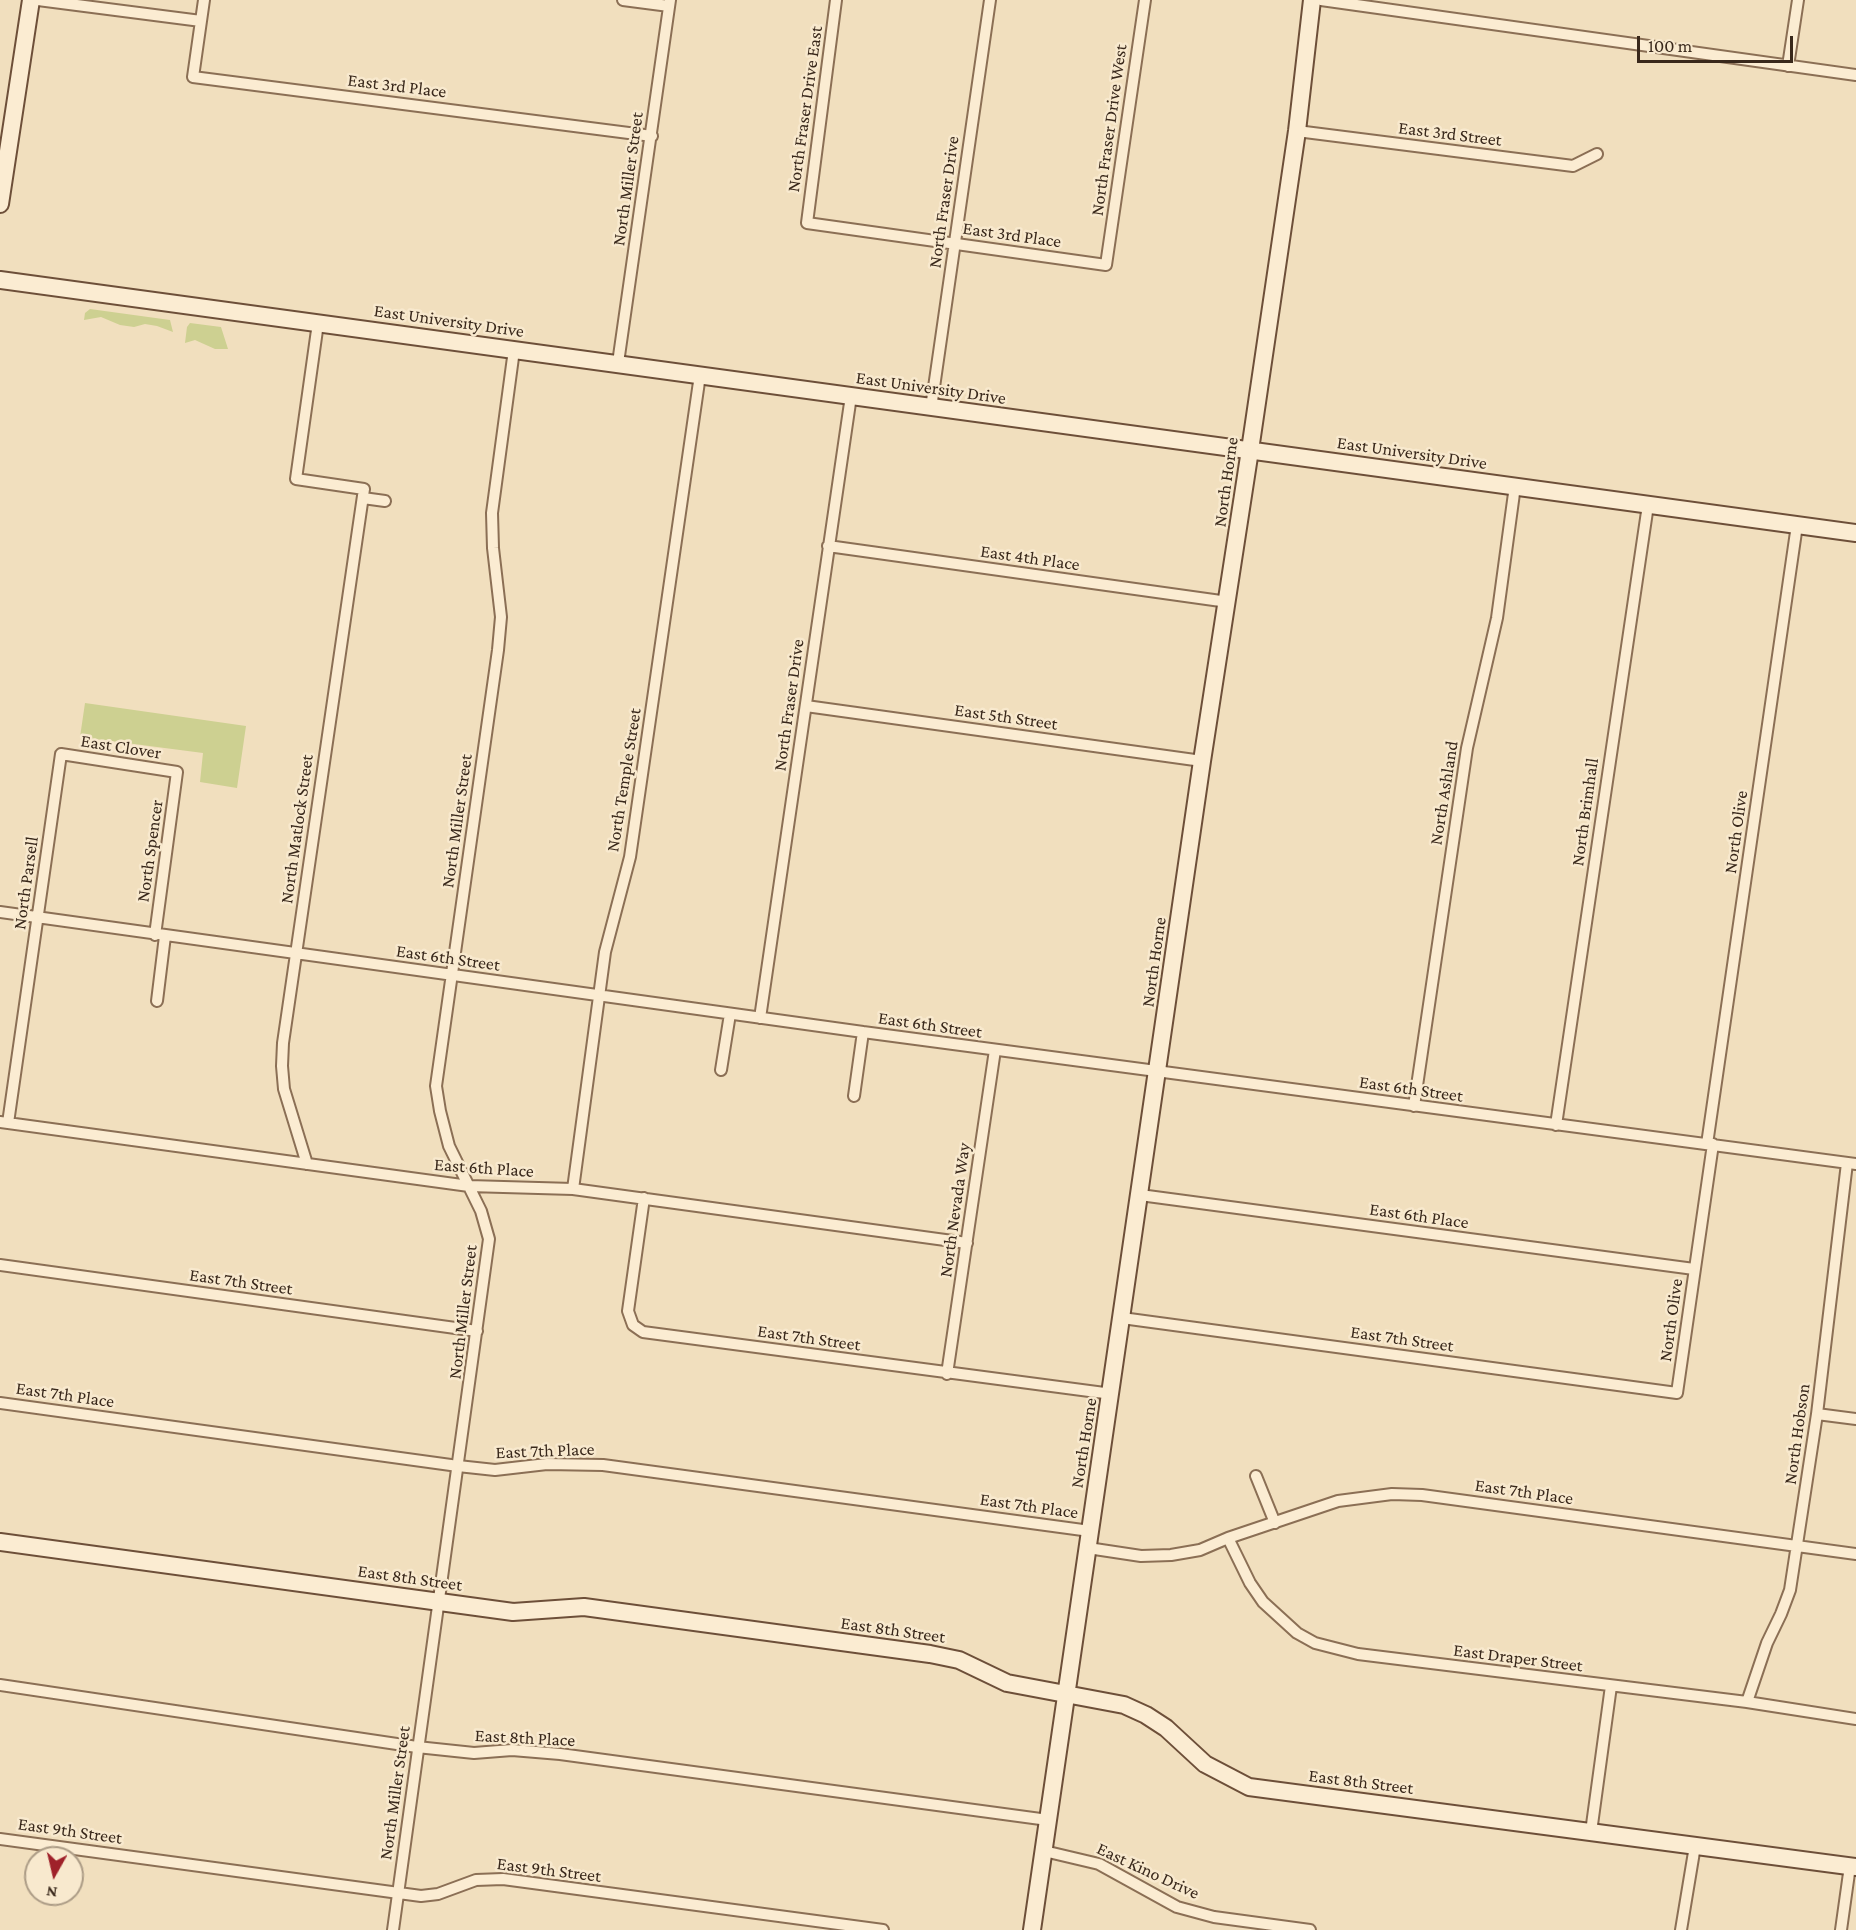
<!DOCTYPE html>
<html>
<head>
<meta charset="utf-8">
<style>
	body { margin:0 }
	#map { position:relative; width:1856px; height:1930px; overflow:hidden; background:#f1dfbe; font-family:"Crimson Pro",serif }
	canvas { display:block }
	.north { position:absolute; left:24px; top:1846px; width:60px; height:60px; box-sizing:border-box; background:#f8e9ce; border:2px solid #ac9c86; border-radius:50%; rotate:188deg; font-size:16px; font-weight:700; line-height:24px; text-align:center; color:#39281b }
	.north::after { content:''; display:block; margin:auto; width:21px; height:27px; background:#9f212a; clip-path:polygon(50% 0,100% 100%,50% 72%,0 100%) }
	.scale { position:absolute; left:1637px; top:36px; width:156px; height:27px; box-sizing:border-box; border:3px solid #39281b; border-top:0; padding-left:8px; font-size:18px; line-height:21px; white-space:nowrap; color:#39281b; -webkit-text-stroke:4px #f8e9ce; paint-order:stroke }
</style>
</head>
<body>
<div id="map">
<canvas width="1856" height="1930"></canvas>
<div class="north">N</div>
<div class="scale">100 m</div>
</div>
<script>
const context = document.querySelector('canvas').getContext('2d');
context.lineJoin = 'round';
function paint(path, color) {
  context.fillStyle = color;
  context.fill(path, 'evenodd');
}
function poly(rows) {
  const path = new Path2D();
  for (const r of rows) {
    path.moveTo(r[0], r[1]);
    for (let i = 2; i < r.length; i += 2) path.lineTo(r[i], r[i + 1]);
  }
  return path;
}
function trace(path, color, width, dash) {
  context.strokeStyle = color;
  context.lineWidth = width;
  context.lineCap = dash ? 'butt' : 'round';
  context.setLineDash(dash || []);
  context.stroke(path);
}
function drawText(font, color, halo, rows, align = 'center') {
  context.font = font + ' "Crimson Pro",serif';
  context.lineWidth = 5;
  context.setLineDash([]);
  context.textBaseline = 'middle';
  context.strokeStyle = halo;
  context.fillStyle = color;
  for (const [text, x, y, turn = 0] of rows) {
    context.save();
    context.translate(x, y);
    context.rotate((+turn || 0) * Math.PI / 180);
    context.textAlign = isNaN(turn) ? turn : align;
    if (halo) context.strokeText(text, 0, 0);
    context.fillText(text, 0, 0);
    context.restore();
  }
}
paint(poly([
	[90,309,170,320,173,332,157,326,145,324,134,327,120,325,101,317,84,320,85,313],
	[190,323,221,327,228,349,215,349,195,340,185,343,187,327],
	[85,703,246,726,237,788,200,782,203,753,80,737]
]), '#cdd091');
const street = poly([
	[38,0,201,21],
	[204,0,193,77,652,136],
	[623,0,669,6],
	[836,0,807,223,1106,265,1145,0],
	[1321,0,1856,75],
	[1788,66,1798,0],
	[1297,131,1573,166,1597,154],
	[618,363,670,0],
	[931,408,990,0],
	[363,498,385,501],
	[828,546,1228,602],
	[806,706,1202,761],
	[0,912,863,1032,1856,1164],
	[157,1001,165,936],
	[760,1018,851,396],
	[721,1070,730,1014],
	[854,1096,863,1032],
	[1414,1106,1467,748,1497,618,1515,486],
	[0,1122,469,1186,573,1189,967,1243],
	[8,1123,61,754,177,772,155,935],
	[1556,1125,1648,505],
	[1707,1144,1797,525],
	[307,1164,284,1089,282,1066,283,1043,364,489,296,479,318,323],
	[573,1189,605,952,630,857,700,375],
	[1140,1195,1694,1269],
	[644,1198,628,1311,633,1325,643,1332,1112,1394],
	[0,1265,477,1331],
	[1122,1318,1677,1393,1713,1144],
	[947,1374,995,1050],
	[0,1403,458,1466,495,1470,547,1464,603,1465,1090,1531],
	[1817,1414,1856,1419],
	[1256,1476,1275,1523],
	[1228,1538,1250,1583,1263,1602,1297,1633,1315,1643,1358,1654,1747,1702,1856,1719],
	[1088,1548,1141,1556,1171,1555,1200,1550,1228,1538,1338,1501,1392,1494,1422,1495,1856,1554],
	[0,1685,417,1747,474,1753,512,1750,560,1754,1048,1820],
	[1747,1702,1767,1643,1781,1614,1790,1590,1817,1414,1847,1163],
	[1591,1832,1611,1686],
	[0,1839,421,1896,438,1894,476,1880,503,1879,883,1930],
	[1044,1851,1099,1864,1177,1907,1214,1917,1310,1930],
	[393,1930,489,1239,481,1211,449,1146,440,1111,436,1086,498,650,501,617,493,548,492,513,514,350],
	[1681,1930,1695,1846],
	[1841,1930,1850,1866]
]);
const secondary = poly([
	[0,204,31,0],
	[0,280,1856,533],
	[0,1542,513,1612,584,1607,930,1654,959,1660,1007,1683,1124,1705,1146,1715,1166,1728,1205,1764,1249,1787,1856,1867],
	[1032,1930,1202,761,1250,450,1297,131,1312,0]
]);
trace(street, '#8b6f55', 14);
trace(secondary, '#6d4f39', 20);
trace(street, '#fbecd2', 10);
trace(secondary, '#fbecd2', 16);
drawText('18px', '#39281b', '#f8e9ce', [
	["East 3rd Place",397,86,7],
	["North Fraser Drive East",805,109,-82],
	["North Fraser Drive West",1109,130,-82],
	["East 3rd Street",1450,134,7],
	["North Miller Street",628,179,-82],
	["North Fraser Drive",944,202,-82],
	["East 3rd Place",1012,235,8],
	["East University Drive",449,321,8],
	["East University Drive",931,388,8],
	["East University Drive",1412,453,8],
	["North Horne",1226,482,-82],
	["East 4th Place",1030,558,8],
	["North Fraser Drive",789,705,-82],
	["East 5th Street",1006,717,8],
	["East Clover",121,747,9],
	["North Temple Street",624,780,-81],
	["North Ashland",1444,793,-81],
	["North Brimhall",1585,812,-82],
	["North Miller Street",457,821,-82],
	["North Matlock Street",297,829,-82],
	["North Olive",1736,832,-82],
	["North Spencer",150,851,-82],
	["North Parsell",26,883,-82],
	["East 6th Street",448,958,8],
	["North Horne",1154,962,-82],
	["East 6th Street",930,1025,8],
	["East 6th Street",1411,1089,8],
	["East 6th Place",484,1168,4],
	["North Nevada Way",955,1210,-82],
	["East 6th Place",1419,1216,8],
	["East 7th Street",241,1282,8],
	["North Miller Street",463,1312,-83],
	["North Olive",1671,1320,-82],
	["East 7th Street",809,1338,8],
	["East 7th Street",1402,1339,8],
	["East 7th Place",65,1395,8],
	["North Hobson",1797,1434,-82],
	["North Horne",1084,1443,-81],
	["East 7th Place",545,1451,-2],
	["East 7th Place",1524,1492,8],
	["East 7th Place",1029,1506,8],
	["East 8th Street",410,1578,8],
	["East 8th Street",893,1630,8],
	["East Draper Street",1518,1658,7],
	["East 8th Place",525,1738,3],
	["East 8th Street",1361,1782,7],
	["North Miller Street",395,1793,-82],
	["East 9th Street",70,1831,8],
	["East 9th Street",549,1870,7],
	["East Kino Drive",1148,1871,25]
]);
</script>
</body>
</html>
